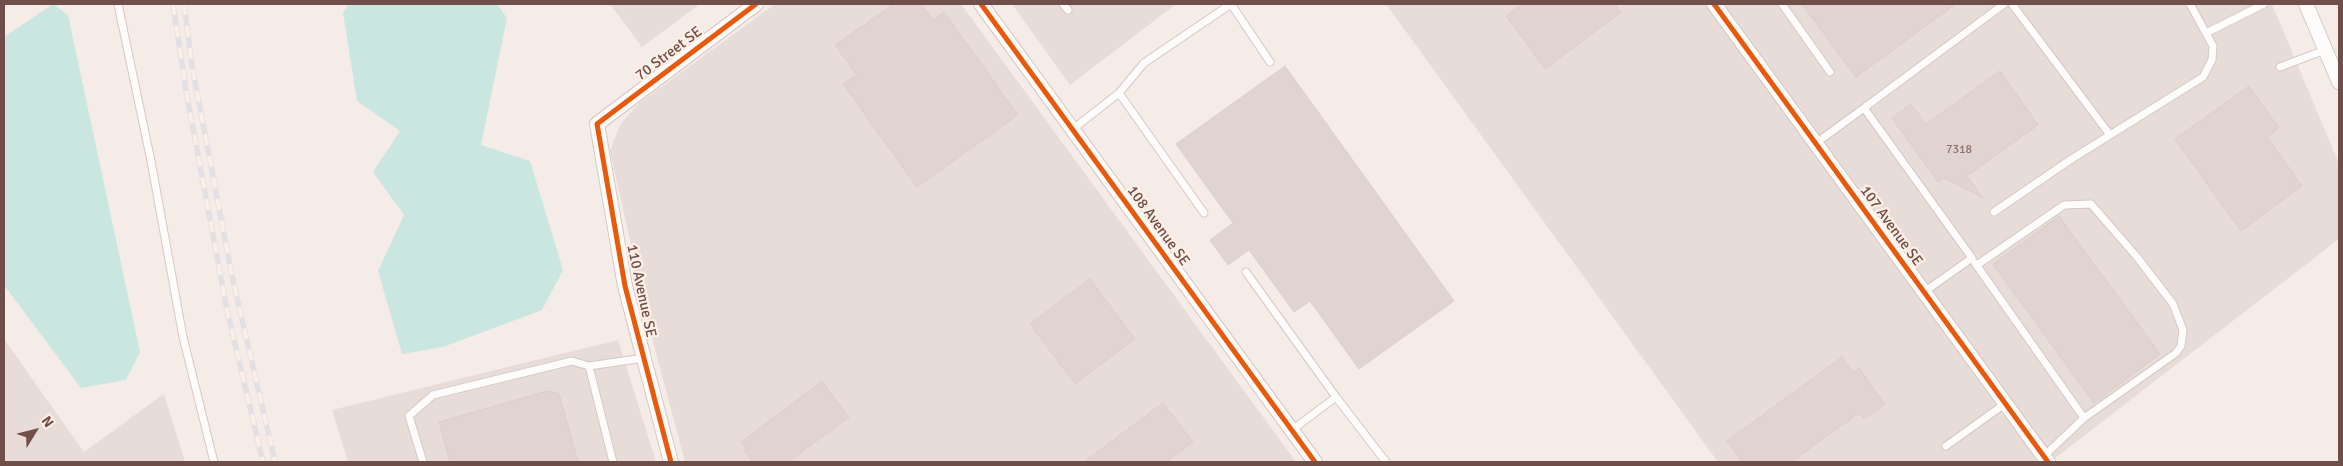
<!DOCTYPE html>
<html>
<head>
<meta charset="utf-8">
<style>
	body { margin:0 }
	#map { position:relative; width:2343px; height:466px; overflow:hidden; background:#f5ece7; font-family:Signika,sans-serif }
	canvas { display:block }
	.frame { position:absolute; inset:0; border:5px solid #704e49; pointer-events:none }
	.north { position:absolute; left:10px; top:406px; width:50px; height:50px; -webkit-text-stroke:4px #feefe6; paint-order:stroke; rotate:54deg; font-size:14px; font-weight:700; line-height:20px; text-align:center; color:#704e49 }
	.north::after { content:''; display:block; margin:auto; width:18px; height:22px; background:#704e49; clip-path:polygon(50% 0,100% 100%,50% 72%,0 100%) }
</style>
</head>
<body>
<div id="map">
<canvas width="2343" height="466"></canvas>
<div class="frame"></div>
<div class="north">N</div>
</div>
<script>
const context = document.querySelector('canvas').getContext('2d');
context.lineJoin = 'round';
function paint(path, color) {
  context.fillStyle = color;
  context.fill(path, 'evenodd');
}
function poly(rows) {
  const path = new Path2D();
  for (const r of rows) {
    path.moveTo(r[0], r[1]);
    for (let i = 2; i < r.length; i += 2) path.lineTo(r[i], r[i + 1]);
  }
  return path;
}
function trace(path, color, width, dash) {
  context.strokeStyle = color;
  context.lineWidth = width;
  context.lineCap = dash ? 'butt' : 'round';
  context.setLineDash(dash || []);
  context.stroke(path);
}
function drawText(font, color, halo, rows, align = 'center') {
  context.font = font + ' Signika,sans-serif';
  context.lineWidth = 4.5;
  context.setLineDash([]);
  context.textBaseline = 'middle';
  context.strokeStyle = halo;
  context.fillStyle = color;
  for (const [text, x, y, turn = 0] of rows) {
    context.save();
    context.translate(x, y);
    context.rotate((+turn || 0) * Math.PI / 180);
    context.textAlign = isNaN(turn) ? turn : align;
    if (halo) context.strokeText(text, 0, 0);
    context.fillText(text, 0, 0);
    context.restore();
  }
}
paint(poly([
	[610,4,700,4,642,47],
	[775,4,961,4,1296,462,685,462,651,334,610,151,620,125,639,103],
	[1012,4,1176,4,1070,85],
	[1386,4,2272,4,2339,164,2339,239,2050,462,1718,462],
	[4,339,84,452,164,394,185,462,4,462],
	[618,340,656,462,348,462,332,410]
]), '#e7dcd8');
paint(poly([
	[53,4,68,15,140,352,126,380,81,388,4,285,4,37],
	[349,4,497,4,507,18,481,145,530,161,563,270,542,310,443,347,402,354,378,271,404,215,373,172,400,131,357,101,343,13]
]), '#cae6e1');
const building = poly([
	[894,4,921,4,933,20,944,12,1018,115,917,187,843,84,857,75,835,45,894,4],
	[1522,4,1615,4,1621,12,1545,69,1506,16,1522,4],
	[1802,4,1956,4,1856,77,1802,4],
	[1285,66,1454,301,1359,369,1310,301,1294,312,1249,250,1228,265,1210,240,1233,223,1176,144,1285,66],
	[2000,71,2038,125,1967,176,1983,198,1944,178,1938,182,1892,118,1911,104,1926,124,2000,71],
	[2249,86,2279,128,2267,137,2302,186,2241,231,2175,139,2249,86],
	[2059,216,2160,354,2094,403,1993,264,2059,216],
	[1090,279,1135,339,1075,384,1030,324,1090,279],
	[1842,357,1853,373,1859,368,1885,404,1864,419,1859,413,1791,462,1742,462,1727,441,1842,357],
	[822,381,849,417,788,462,753,462,744,451,746,449,741,442,822,381],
	[547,391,559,394,578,462,450,462,439,422,547,391],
	[1163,403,1193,442,1166,462,1084,462,1163,403]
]);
paint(building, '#e1d3cf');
trace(building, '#ddceca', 1);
const service = poly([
	[118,4,151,161,183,337,214,462],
	[1063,4,1068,10],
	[1231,4,1270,62],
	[1782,4,1830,72],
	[2012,4,2110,135],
	[2206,33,2264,4],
	[2280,67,2325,50],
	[1119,93,1204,213],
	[1864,108,2004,4],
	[1073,129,1119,93,1144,63,1231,4],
	[1816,143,1864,108,1972,258,1924,292],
	[1994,212,2070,160,2203,77,2212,60,2213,46,2190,4],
	[1975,263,2084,418,2044,456],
	[1977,265,2064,205,2091,204,2137,257,2173,304,2183,330,2181,346,2176,353,2084,418],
	[1246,272,1336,397],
	[1292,430,1336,397,1386,462],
	[1946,446,2006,403],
	[423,462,409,416,433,395,572,361,589,366],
	[613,462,589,366,644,358]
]);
const minor = poly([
	[981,4,1315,462],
	[1714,4,2048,462],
	[2306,4,2339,82],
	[671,462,625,286,597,124,756,4]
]);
trace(service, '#d3c8c4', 9);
trace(minor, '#d3c8c4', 16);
trace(service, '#fefcfb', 7);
trace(minor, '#fefcfb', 14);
const rail = poly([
	[173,4,187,96,227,310,263,462],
	[184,4,192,66,232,276,275,462]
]);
trace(rail, '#e2e0e3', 5.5);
trace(rail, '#feefe6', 4, [11]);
trace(poly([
	[981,4,1315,462],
	[1714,4,2048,462],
	[671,462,625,286,597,124,756,4]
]), '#e8590c', 5);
drawText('12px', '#8e726d', null, [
	["7318",1959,150]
]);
drawText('15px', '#704e49', '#feefe6', [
	["70 Street SE",669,54,-37],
	["108 Avenue SE",1158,226,54],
	["107 Avenue SE",1891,226,54],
	["110 Avenue SE",641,291,78]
]);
</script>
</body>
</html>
